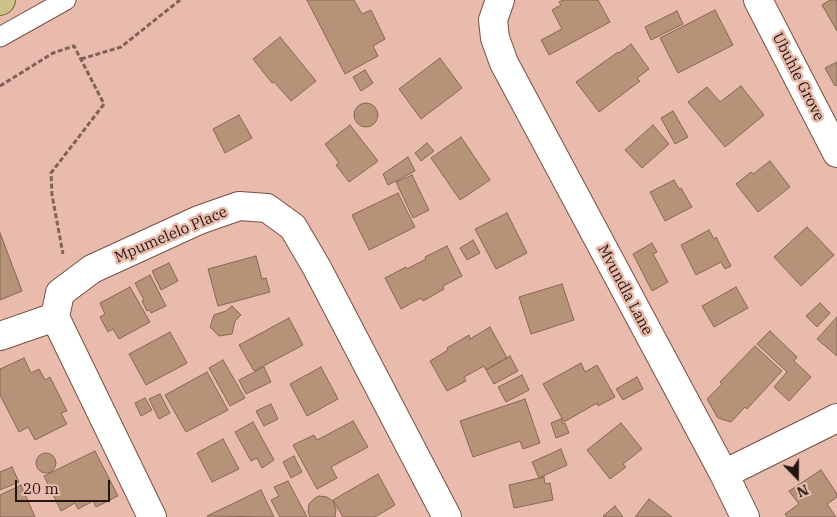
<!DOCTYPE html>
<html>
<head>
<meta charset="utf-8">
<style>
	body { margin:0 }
	#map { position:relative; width:837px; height:517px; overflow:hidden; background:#e8bbad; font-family:"IBM Plex Serif",serif }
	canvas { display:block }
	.north { position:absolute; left:772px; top:452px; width:50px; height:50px; -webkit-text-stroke:4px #e8bbad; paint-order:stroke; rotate:158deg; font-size:14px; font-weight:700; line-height:20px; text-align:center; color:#261611 }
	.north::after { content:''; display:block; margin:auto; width:18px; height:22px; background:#261611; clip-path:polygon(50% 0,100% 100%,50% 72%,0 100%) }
	.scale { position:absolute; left:15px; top:480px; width:95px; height:22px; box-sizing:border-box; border:2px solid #261611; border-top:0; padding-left:6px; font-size:15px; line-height:18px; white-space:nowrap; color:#261611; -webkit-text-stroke:4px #e8bbad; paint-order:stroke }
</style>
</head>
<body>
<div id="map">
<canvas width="837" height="517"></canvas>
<div class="north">N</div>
<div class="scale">20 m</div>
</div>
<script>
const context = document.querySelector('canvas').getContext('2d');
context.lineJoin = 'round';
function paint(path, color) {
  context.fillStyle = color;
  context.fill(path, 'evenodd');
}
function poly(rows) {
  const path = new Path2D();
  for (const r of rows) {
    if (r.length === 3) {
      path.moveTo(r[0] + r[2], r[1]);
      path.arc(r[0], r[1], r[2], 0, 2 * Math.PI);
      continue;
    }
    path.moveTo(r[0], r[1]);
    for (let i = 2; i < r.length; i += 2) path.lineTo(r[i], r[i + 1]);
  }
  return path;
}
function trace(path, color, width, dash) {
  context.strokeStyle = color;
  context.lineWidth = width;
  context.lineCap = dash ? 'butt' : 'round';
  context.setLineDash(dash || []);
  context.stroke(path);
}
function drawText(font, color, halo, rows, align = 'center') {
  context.font = font + ' "IBM Plex Serif",serif';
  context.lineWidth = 5;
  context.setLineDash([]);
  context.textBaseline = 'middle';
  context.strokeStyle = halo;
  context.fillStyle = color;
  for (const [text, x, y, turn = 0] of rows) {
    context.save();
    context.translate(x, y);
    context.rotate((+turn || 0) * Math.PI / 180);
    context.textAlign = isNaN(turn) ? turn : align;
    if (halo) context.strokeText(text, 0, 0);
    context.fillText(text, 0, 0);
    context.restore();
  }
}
const building = poly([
	[307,0,354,0,362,14,371,10,385,39,373,46,378,56,345,74,307,0],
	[563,0,598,0,610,22,549,55,541,40,562,29,552,10,561,5,559,2,563,0],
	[830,0,837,0,837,31,822,5,830,0],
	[715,10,733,45,678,73,660,38,715,10],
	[677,11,683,24,651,40,645,27,677,11],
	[280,37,316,81,291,101,274,82,272,83,253,59,280,37],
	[631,44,649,69,637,78,640,81,599,112,576,82,618,52,619,53,631,44],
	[440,58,462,88,421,119,399,89,440,58],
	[837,62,837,85,835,86,825,68,837,62],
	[365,70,373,83,361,91,353,77,365,70],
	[741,86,764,115,725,147,688,102,707,87,720,102,741,86],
	[366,115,12],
	[673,111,688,137,675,144,661,118,673,111],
	[239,115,252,138,225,153,213,129,239,115],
	[350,125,378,161,349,182,336,165,339,163,325,144,350,125],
	[653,125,669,144,642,168,625,150,653,125],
	[461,137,490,180,460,200,431,158,461,137],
	[427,143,434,151,421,161,415,153,427,143],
	[408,157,415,171,388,185,383,174,408,157],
	[770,161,790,187,758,212,736,184,751,172,753,174,770,161],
	[412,175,429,210,413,218,396,182,412,175],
	[674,180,679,189,681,188,692,207,665,221,650,192,674,180],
	[398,193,415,227,369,250,352,215,398,193],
	[507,213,527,253,496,269,475,229,507,213],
	[807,227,834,255,801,286,774,257,807,227],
	[709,230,714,239,716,237,731,266,725,269,721,262,696,275,681,245,709,230],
	[0,233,22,291,0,300,0,233],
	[473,240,480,253,467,260,460,248,473,240],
	[652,243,657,252,653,254,668,282,652,291,633,254,652,243],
	[447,246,462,276,443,286,444,289,423,301,421,298,401,309,385,278,406,267,407,269,426,259,425,257,447,246],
	[256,256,262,279,266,278,270,292,218,306,208,269,256,256],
	[169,263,178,281,161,290,152,271,169,263],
	[150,275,166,306,151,313,150,310,147,311,142,301,144,300,135,283,150,275],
	[562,284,574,320,531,334,519,297,562,284],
	[130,287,150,322,119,339,113,329,108,332,100,317,105,314,100,303,130,287],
	[736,287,748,308,714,327,702,306,736,287],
	[820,303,830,313,817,327,806,316,820,303],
	[232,306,241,315,235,321,232,334,219,336,210,327,214,315,226,311,232,306],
	[837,317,837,356,817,339,837,317],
	[289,318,303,345,254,371,239,345,289,318],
	[490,327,507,358,486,370,484,366,464,377,466,381,447,391,430,361,448,350,447,348,469,335,470,339,490,327],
	[770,331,797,357,794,361,811,377,789,401,774,387,787,372,757,344,770,331],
	[170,332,187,363,146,385,129,354,170,332],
	[755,346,782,371,747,409,745,407,731,422,718,418,707,399,722,384,720,382,755,346],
	[510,356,518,371,494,384,486,370,510,356],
	[24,358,31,373,39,369,45,380,50,377,67,411,61,413,67,424,35,440,28,427,19,432,0,395,0,369,24,358],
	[223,360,245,398,230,406,209,368,223,360],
	[581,363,585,372,597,365,615,397,598,406,597,403,564,422,543,384,581,363],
	[264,367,271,382,246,394,239,380,264,367],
	[321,367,338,399,307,416,290,384,321,367],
	[207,372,228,410,186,432,165,395,207,372],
	[522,375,529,390,506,402,498,387,522,375],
	[637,377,643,389,623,400,616,389,637,377],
	[160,394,170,413,159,419,149,399,160,394],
	[145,398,152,410,141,416,135,403,145,398],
	[525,399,540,443,523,449,520,441,473,457,460,421,525,399],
	[271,404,278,419,264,426,256,411,271,404],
	[561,419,563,424,565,423,569,433,556,438,551,423,561,419],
	[353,421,368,447,331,467,337,478,317,489,293,445,314,435,317,440,353,421],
	[253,422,274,460,262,468,257,458,251,461,235,432,253,422],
	[621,423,642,449,623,464,626,467,610,479,587,450,621,423],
	[223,439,239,469,212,482,197,453,223,439],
	[561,449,567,465,539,478,532,462,561,449],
	[95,451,118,496,96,507,93,501,78,509,75,503,61,511,44,476,95,451],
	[46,463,10],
	[294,456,302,472,291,478,283,462,294,456],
	[12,467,19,482,0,490,0,472,12,467],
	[821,470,837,494,837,497,827,504,836,517,787,517,785,514,799,504,789,491,821,470],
	[378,474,395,505,375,517,343,517,333,500,378,474],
	[544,477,545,484,550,483,553,500,514,508,509,485,544,477],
	[288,481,307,517,280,517,271,500,279,496,274,487,288,481],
	[21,485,35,517,0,517,0,495,21,485],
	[261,490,274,517,207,516,261,490],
	[319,496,327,497,333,501,336,509,335,517,310,517,308,512,309,504,315,498,319,496],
	[649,499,672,517,635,517,649,499],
	[615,506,623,517,604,517,603,516,615,506]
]);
paint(building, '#b59278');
trace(building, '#88674f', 1);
const lane = poly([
	[0,37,66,0]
]);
const street = poly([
	[500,0,493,20,495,38,504,63,724,474,745,517],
	[758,0,837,153],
	[0,336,55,317],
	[724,474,837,418],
	[152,517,55,317,60,293,92,269,199,220,239,206,267,208,293,227,317,268,447,517]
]);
const primary = poly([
	[0,1,1,0]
]);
trace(lane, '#775144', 21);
trace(street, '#775144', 30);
trace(primary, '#7c6a2a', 30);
trace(poly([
	[81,59,121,47,180,0],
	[0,86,53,53,74,46,104,104,51,173,52,195,63,254]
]), '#7f6259', 3, [5, 2.5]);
trace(lane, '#fff', 19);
trace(street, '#fff', 28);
trace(primary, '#ccc187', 28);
drawText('15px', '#261611', '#e8bbad', [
	["Ubuhle Grove",798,77,63],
	["Mpumelelo Place",171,235,-23],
	["Mvundla Lane",625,290,62]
]);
</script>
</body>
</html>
